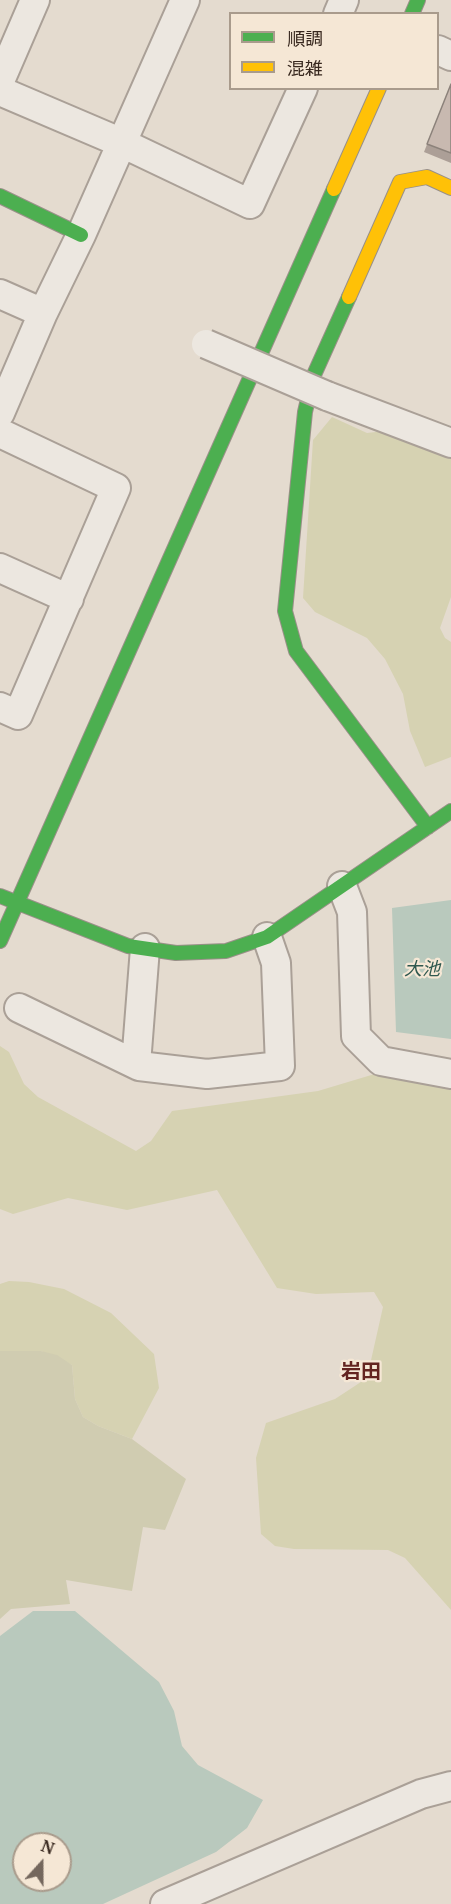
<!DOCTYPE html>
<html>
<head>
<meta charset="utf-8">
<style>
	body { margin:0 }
	#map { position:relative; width:451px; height:1904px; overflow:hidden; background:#e4dbcf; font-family:"Noto Serif","Noto Sans JP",serif }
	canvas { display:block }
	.legend { position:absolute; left:229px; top:12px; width:210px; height:78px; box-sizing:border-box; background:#f5e7d5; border:2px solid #a99b8c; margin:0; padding:8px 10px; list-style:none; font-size:18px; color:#38281f }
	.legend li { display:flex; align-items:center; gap:12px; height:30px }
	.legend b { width:30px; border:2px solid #a99b8c }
	.north { position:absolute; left:12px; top:1832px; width:60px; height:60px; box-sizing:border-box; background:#f5e7d5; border:2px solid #a99b8c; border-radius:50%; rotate:21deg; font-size:16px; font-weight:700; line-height:24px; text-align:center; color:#38281f }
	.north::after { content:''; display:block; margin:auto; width:21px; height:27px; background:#74675d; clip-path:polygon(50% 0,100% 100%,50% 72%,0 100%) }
</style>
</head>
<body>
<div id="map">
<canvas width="451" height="1904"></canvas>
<ul class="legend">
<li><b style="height:8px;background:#4caf50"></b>順調</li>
<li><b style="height:8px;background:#ffc107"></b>混雑</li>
</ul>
<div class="north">N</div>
</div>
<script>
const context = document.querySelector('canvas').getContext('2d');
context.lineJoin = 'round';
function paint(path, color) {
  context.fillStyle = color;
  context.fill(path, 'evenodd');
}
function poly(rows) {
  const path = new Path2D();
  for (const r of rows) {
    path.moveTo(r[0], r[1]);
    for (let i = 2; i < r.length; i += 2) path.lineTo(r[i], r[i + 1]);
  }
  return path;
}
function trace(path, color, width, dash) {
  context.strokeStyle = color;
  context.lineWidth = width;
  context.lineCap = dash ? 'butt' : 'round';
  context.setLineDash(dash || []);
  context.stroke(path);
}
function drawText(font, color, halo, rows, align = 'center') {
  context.font = font + ' "Noto Serif","Noto Sans JP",serif';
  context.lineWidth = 4.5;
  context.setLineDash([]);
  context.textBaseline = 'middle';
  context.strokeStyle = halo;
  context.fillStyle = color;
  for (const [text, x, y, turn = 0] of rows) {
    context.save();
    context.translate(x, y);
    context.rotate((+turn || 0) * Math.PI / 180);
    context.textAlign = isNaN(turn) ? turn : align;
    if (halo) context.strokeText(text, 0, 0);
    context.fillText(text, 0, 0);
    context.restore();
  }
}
paint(poly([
	[332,417,367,433,393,430,451,453,451,597,440,628,445,638,451,642,451,757,425,767,410,731,403,694,385,659,367,638,315,612,303,598,313,440],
	[0,1046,9,1052,24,1084,38,1097,136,1151,151,1141,172,1111,318,1091,388,1070,451,1084,451,1610,405,1558,388,1550,294,1549,275,1546,261,1534,256,1458,266,1423,335,1399,367,1378,383,1307,374,1292,316,1294,277,1288,217,1190,127,1210,68,1198,13,1214,0,1209],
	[9,1281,29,1282,64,1289,111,1313,154,1354,159,1388,132,1439,98,1426,83,1417,75,1399,72,1365,41,1351,0,1351,0,1284]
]), '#d6d2b2');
paint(poly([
	[0,1351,41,1351,57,1355,72,1365,75,1399,83,1417,98,1426,132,1439,186,1479,165,1530,143,1527,132,1591,66,1580,70,1604,11,1609,0,1619]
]), '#d0ccb1');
paint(poly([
	[451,900,451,1039,396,1032,392,908],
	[33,1611,75,1611,159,1682,174,1711,182,1746,198,1765,263,1800,247,1828,216,1852,103,1904,0,1904,0,1636],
	[24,1844,60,1844,60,1880,24,1880]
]), '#b9c9bd');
const street = poly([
	[338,14,344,0],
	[438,50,451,56],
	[0,81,35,0],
	[0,91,122,143,250,204,303,88],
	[0,294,43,313],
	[327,396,451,443],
	[0,413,43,313,81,235,185,0],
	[0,433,116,488,18,715,0,707],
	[0,568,69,599],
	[342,886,352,912,356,1036,381,1061,451,1074],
	[19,1008,139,1066,207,1074,280,1066,276,963,267,937],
	[136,1064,145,948],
	[165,1904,421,1794,451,1786]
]);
const fast = poly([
	[412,14,418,0],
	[0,196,81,235],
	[349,297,313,377,305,412,285,611,296,651,428,827],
	[0,896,128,946,176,953,226,951,267,937,451,811],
	[0,941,334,189]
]);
const slow = poly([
	[334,189,379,88],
	[349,297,400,182,427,177,451,188]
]);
trace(street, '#aaa097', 32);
trace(fast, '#999088', 16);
trace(slow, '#999088', 16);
trace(street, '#ece7e0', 28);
trace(fast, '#4caf50', 14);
trace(slow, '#ffc107', 14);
const streetBridge = poly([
	[206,344,327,396]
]);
trace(streetBridge, '#aaa097', 32, []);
trace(streetBridge, '#ece7e0', 28);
paint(poly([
	[451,84,451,163,424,152]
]), '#ac9f97');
const building = poly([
	[451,84,451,153,427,144,451,84]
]);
paint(building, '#c8b9b0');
trace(building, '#8c827b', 1.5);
drawText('italic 18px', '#2f584f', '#f5e7d5', [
	["大池",422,970]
]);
drawText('bold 20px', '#642420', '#f5e7d5', [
	["岩田",361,1372]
]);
</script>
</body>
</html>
